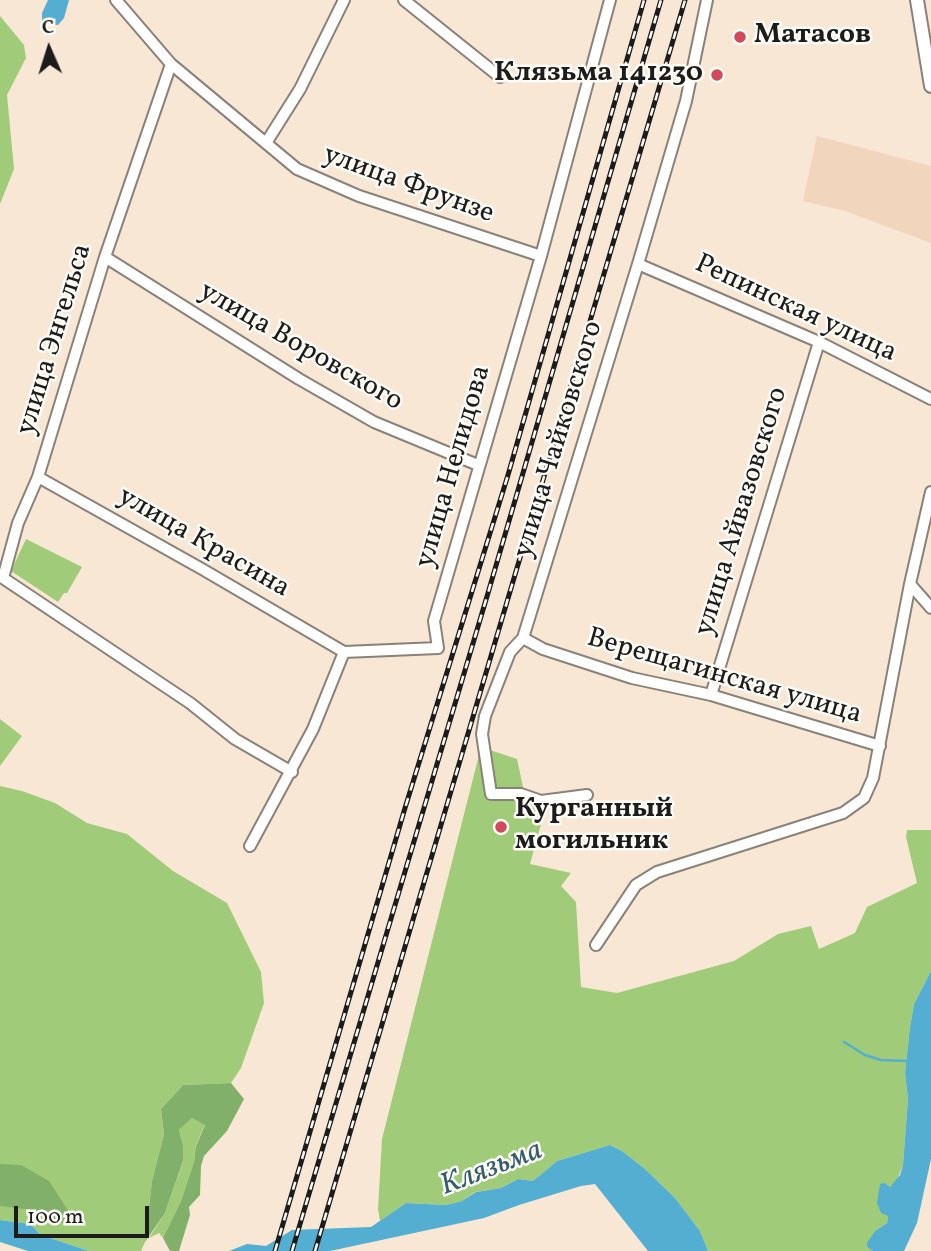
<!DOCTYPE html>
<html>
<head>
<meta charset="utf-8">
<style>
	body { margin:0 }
	#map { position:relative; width:931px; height:1251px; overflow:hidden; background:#f8e7d4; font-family:Vollkorn,serif }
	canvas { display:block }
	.north { position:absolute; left:14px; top:14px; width:70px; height:70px; -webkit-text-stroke:5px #fdfcf7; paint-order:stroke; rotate:357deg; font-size:19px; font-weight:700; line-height:28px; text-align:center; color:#1c1c1c }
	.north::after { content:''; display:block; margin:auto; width:24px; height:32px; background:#1c1c1c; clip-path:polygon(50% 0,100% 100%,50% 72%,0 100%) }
	.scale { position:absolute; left:14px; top:1206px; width:135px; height:32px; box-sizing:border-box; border:4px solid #1c1c1c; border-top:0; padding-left:9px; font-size:21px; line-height:24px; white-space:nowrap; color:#1c1c1c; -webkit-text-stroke:5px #fdfcf7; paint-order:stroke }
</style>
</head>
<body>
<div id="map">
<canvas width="931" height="1251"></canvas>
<div class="north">С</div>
<div class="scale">100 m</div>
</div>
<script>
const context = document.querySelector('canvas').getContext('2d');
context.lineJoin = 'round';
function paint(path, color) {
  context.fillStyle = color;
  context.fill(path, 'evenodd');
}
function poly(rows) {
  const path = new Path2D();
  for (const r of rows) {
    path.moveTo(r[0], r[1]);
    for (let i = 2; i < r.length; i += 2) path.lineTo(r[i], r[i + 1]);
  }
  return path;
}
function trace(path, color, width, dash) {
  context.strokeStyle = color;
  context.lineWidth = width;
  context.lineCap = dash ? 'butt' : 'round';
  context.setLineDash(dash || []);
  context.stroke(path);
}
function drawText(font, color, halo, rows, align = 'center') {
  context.font = font + ' Vollkorn,serif';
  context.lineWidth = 5;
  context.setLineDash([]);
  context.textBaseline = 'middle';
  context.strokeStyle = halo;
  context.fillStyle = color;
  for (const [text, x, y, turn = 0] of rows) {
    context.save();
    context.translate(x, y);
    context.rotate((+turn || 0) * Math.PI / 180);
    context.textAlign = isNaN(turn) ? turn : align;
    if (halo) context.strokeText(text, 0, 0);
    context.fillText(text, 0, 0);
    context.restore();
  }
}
paint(poly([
	[817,136,931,166,931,243,845,211,803,201]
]), '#f1d5bd');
paint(poly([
	[0,16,24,45,26,58,7,95,14,169,0,204],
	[26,539,82,567,67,593,64,593,58,602,11,571],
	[0,719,22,736,0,766],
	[481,747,517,759,525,796,546,806,530,864,571,873,561,886,576,902,581,987,617,993,734,961,778,934,811,926,819,949,855,933,867,907,917,883,906,837,907,830,931,830,931,971,914,1004,910,1027,905,1073,908,1099,903,1165,896,1182,890,1187,885,1183,888,1216,887,1223,875,1231,870,1240,867,1247,873,1251,708,1251,700,1231,675,1198,645,1169,622,1151,610,1145,557,1161,533,1181,518,1179,501,1188,475,1192,462,1201,446,1205,406,1203,380,1221,378,1209,382,1139],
	[0,786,22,791,55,803,87,823,127,834,173,871,227,903,261,972,264,1003,241,1068,231,1083,183,1085,161,1109,164,1134,152,1181,145,1242,141,1251,89,1251,41,1235,30,1224,0,1220],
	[192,1118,205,1124,196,1145,194,1162,181,1201,163,1238,159,1233,149,1238,165,1213,183,1162,183,1145,179,1130]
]), '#a0cc79');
paint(poly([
	[231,1083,244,1099,227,1131,204,1156,201,1166,200,1195,189,1207,190,1215,179,1251,170,1251,163,1238,181,1201,194,1162,196,1146,205,1125,192,1118,179,1130,183,1145,183,1161,165,1213,145,1242,152,1181,164,1134,161,1109,183,1085],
	[0,1164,21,1165,49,1181,71,1215,68,1225,24,1209,0,1206]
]), '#80b069');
paint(poly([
	[48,0,69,0,64,18,58,25,46,24,42,21,42,13],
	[931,971,931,1159,917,1223,904,1251,873,1251,867,1247,867,1243,875,1231,887,1223,888,1216,881,1213,877,1203,880,1184,885,1183,890,1187,900,1175,903,1165,908,1099,905,1073,910,1027,914,1004],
	[610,1145,622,1151,645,1169,675,1198,700,1231,708,1251,648,1251,595,1184,581,1186,519,1205,484,1218,330,1251,229,1251,247,1244,266,1246,292,1230,371,1227,406,1203,446,1205,462,1201,476,1192,501,1188,518,1179,533,1181,557,1161],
	[0,1220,30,1224,41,1235,89,1251,28,1251,0,1242]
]), '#53aed1');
trace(poly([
	[844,1042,865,1055,881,1060,909,1061]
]), '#53aed1', 2.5);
const minor = poly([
	[116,0,171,64,297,169,359,196,541,256],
	[404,0,500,77],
	[171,64,105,257,38,477,18,523,3,578,190,703,235,739,292,772],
	[266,143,300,89,344,0],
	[105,257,299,379,374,422,478,465],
	[638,264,819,342,931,399],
	[38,477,202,569,344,652],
	[910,584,931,608],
	[523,638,543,649,632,678,711,695,880,746],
	[711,695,819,342],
	[587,795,541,801,521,794,491,794,482,734,485,716,510,652,523,638,638,264,686,101,707,0],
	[250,846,313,729,344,652,438,648,434,621,541,256,610,0],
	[596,945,636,885,657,872,843,813,864,798,873,778,910,584,931,492]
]);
const tertiary = poly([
	[917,0,931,86]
]);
trace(minor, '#8a8278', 14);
trace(tertiary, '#8a8278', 16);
trace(minor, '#fff', 10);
trace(tertiary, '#fff', 12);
const rail = poly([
	[275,1251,405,808,508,475,644,0],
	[292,1251,488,593,661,0],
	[315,1251,685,0]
]);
trace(rail, '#1c1c1c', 5);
trace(rail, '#fdfcf7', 2.5, [8]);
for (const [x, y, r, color] of [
	[740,37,7,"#d1495b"],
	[717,75,7,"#d1495b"],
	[501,827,7,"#d1495b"]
]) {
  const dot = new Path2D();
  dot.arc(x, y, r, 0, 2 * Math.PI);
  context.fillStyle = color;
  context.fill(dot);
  trace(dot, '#fdfcf7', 2.5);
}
drawText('bold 28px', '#1c1c1c', '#fdfcf7', [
	["Матасов",754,37],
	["Клязьма 141230",703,75,"right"],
	["Курганный",515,811],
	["могильник",515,843]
], 'left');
drawText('28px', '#1c1c1c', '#fdfcf7', [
	["улица Фрунзе",408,186,20],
	["Репинская улица",795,310,25],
	["улица Энгельса",56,340,-73],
	["улица Воровского",300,348,30],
	["улица Чайковского",560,440,-73],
	["улица Нелидова",455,467,-74],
	["улица Айвазовского",743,512,-73],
	["улица Красина",203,544,30],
	["Верещагинская улица",724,678,16]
]);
drawText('italic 30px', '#355e6d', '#fdfcf7', [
	["Клязьма",492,1170,-21]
]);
</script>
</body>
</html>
